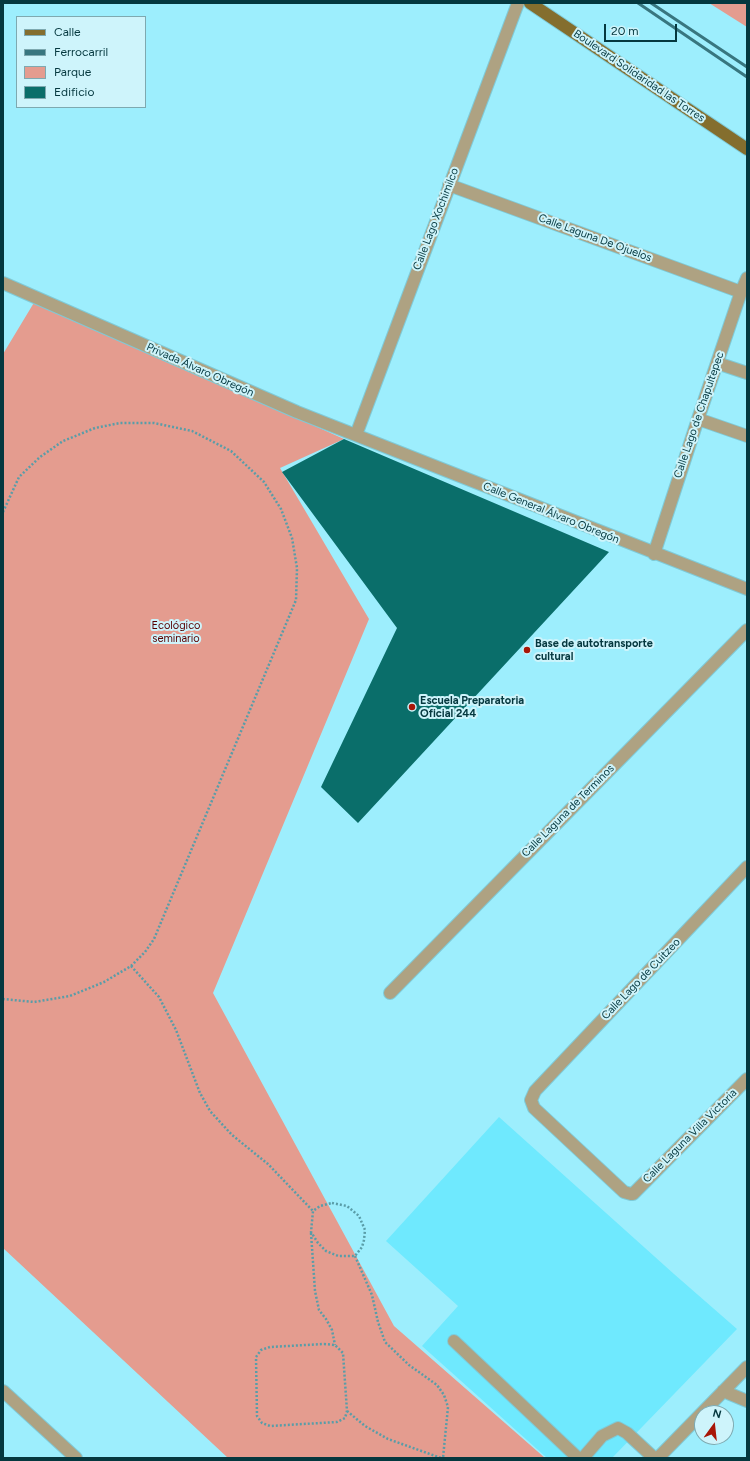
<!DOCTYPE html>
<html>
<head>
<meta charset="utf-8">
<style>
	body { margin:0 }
	#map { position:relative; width:750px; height:1461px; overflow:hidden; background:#9deefd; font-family:Figtree,sans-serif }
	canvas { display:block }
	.frame { position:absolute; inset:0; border:4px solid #05383f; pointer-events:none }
	.legend { position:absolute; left:16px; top:16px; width:130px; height:92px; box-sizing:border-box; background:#cef4fb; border:1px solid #7ea9b0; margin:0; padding:5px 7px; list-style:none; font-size:12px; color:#05383f }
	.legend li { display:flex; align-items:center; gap:8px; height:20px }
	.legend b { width:20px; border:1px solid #7ea9b0 }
	.north { position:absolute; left:694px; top:1405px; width:40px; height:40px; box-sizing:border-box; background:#cef4fb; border:1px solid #7ea9b0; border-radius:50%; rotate:15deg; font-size:11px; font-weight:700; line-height:16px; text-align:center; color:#05383f }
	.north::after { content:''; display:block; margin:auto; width:14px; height:18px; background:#a81607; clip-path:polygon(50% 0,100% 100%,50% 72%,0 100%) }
	.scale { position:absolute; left:604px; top:24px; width:73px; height:18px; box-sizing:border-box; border:2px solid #05383f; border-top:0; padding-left:5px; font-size:12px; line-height:14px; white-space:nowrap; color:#05383f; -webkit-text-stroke:3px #cef4fb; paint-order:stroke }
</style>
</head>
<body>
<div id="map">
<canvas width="750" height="1461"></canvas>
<div class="frame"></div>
<ul class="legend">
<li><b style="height:5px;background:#846e2e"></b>Calle</li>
<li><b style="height:5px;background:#38767f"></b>Ferrocarril</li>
<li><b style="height:11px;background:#e49c8f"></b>Parque</li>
<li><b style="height:11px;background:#0a6e6a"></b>Edificio</li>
</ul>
<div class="north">N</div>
<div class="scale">20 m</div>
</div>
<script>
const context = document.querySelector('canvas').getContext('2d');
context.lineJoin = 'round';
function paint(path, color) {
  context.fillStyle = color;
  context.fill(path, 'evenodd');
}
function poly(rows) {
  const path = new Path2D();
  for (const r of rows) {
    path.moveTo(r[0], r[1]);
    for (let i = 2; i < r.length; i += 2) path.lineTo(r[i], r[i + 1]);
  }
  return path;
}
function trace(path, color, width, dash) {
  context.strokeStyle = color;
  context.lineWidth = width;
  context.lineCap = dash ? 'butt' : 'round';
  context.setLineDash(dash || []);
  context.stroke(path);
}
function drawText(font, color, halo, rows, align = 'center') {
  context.font = font + ' Figtree,sans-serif';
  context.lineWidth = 4;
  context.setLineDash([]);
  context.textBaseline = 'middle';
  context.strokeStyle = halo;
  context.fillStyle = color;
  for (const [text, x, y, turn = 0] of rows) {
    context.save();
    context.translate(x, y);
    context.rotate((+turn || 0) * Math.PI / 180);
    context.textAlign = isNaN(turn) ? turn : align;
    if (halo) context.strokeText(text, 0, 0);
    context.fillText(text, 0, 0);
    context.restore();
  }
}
paint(poly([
	[499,1117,674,1274,737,1329,612,1458,547,1458,422,1346,458,1306,386,1241]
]), '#6fe9fe');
paint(poly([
	[709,3,747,3,747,27],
	[35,301,344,439,280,468,369,619,213,993,394,1326,545,1458,228,1458,3,1248,3,354]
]), '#e49c8f');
paint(poly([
	[344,439,609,552,358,823,321,787,397,628,282,472]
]), '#0a6e6a');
const minor = poly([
	[449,185,741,292],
	[3,283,297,412,747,589],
	[717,363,747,373],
	[698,419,747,436],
	[356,435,518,3],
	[654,554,698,419,741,292,747,278],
	[747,867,535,1091,531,1100,534,1108,624,1192,631,1194,633,1194,747,1079],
	[390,993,747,630],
	[454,1341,578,1458],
	[3,1391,76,1458],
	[723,1391,747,1401],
	[583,1458,602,1436,618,1428,627,1433,654,1458],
	[658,1458,747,1367]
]);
const major = poly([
	[530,3,747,149]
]);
trace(minor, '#7fcad7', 14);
trace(major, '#7fcad7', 14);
trace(poly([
	[3,512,19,477,40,457,63,441,95,428,120,423,154,423,192,431,231,451,264,482,281,509,292,538,297,568,296,600,154,939,145,952,131,966,104,982,70,996,34,1002,3,999],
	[131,966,159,997,176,1030,200,1093,210,1111,232,1135,268,1164,313,1211],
	[332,1203,347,1206,359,1216,365,1230,364,1240,362,1247,355,1256,338,1256,326,1251,318,1243,311,1232,313,1211,320,1206,332,1203],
	[311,1233,315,1291,319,1310,326,1319,332,1330,335,1345],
	[355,1256,372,1295,378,1322,385,1342,409,1365,437,1385,444,1395,448,1407,443,1458],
	[324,1344,335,1345,343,1353,347,1411,345,1418,337,1422,270,1426,262,1423,257,1416,256,1357,261,1350,270,1347,324,1344],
	[347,1411,365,1426,388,1439,441,1458]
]), '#599da8', 2.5, [2, 2]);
trace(minor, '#aea282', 12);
trace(major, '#846e2e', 12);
trace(poly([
	[638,3,747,77],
	[651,3,747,67]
]), '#38767f', 3);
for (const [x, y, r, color] of [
	[527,650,4,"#a81607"],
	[412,707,4,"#a81607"]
]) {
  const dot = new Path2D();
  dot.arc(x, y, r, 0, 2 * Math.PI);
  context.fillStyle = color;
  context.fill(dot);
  trace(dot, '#cef4fb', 1.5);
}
drawText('11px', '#05383f', '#cef4fb', [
	["Boulevard Solidaridad las Torres",639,76,34],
	["Calle Lago Xochimilco",436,219,-69],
	["Calle Laguna De Ojuelos",595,238,20],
	["Privada Álvaro Obregón",200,370,24],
	["Calle Lago de Chapultepec",699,415,-71],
	["Calle General Álvaro Obregón",551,513,22],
	["Calle Laguna de Terminos",568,811,-45],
	["Calle Lago de Cuitzeo",641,979,-46],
	["Calle Laguna Villa Victoria",690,1136,-45]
]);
drawText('11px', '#580100', '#cef4fb', [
	["Ecológico",176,626],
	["seminario",176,639]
]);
drawText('bold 11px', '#05383f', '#cef4fb', [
	["Base de autotransporte",535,644],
	["cultural",535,657],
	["Escuela Preparatoria",420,701],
	["Oficial 244",420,714]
], 'left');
</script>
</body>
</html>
